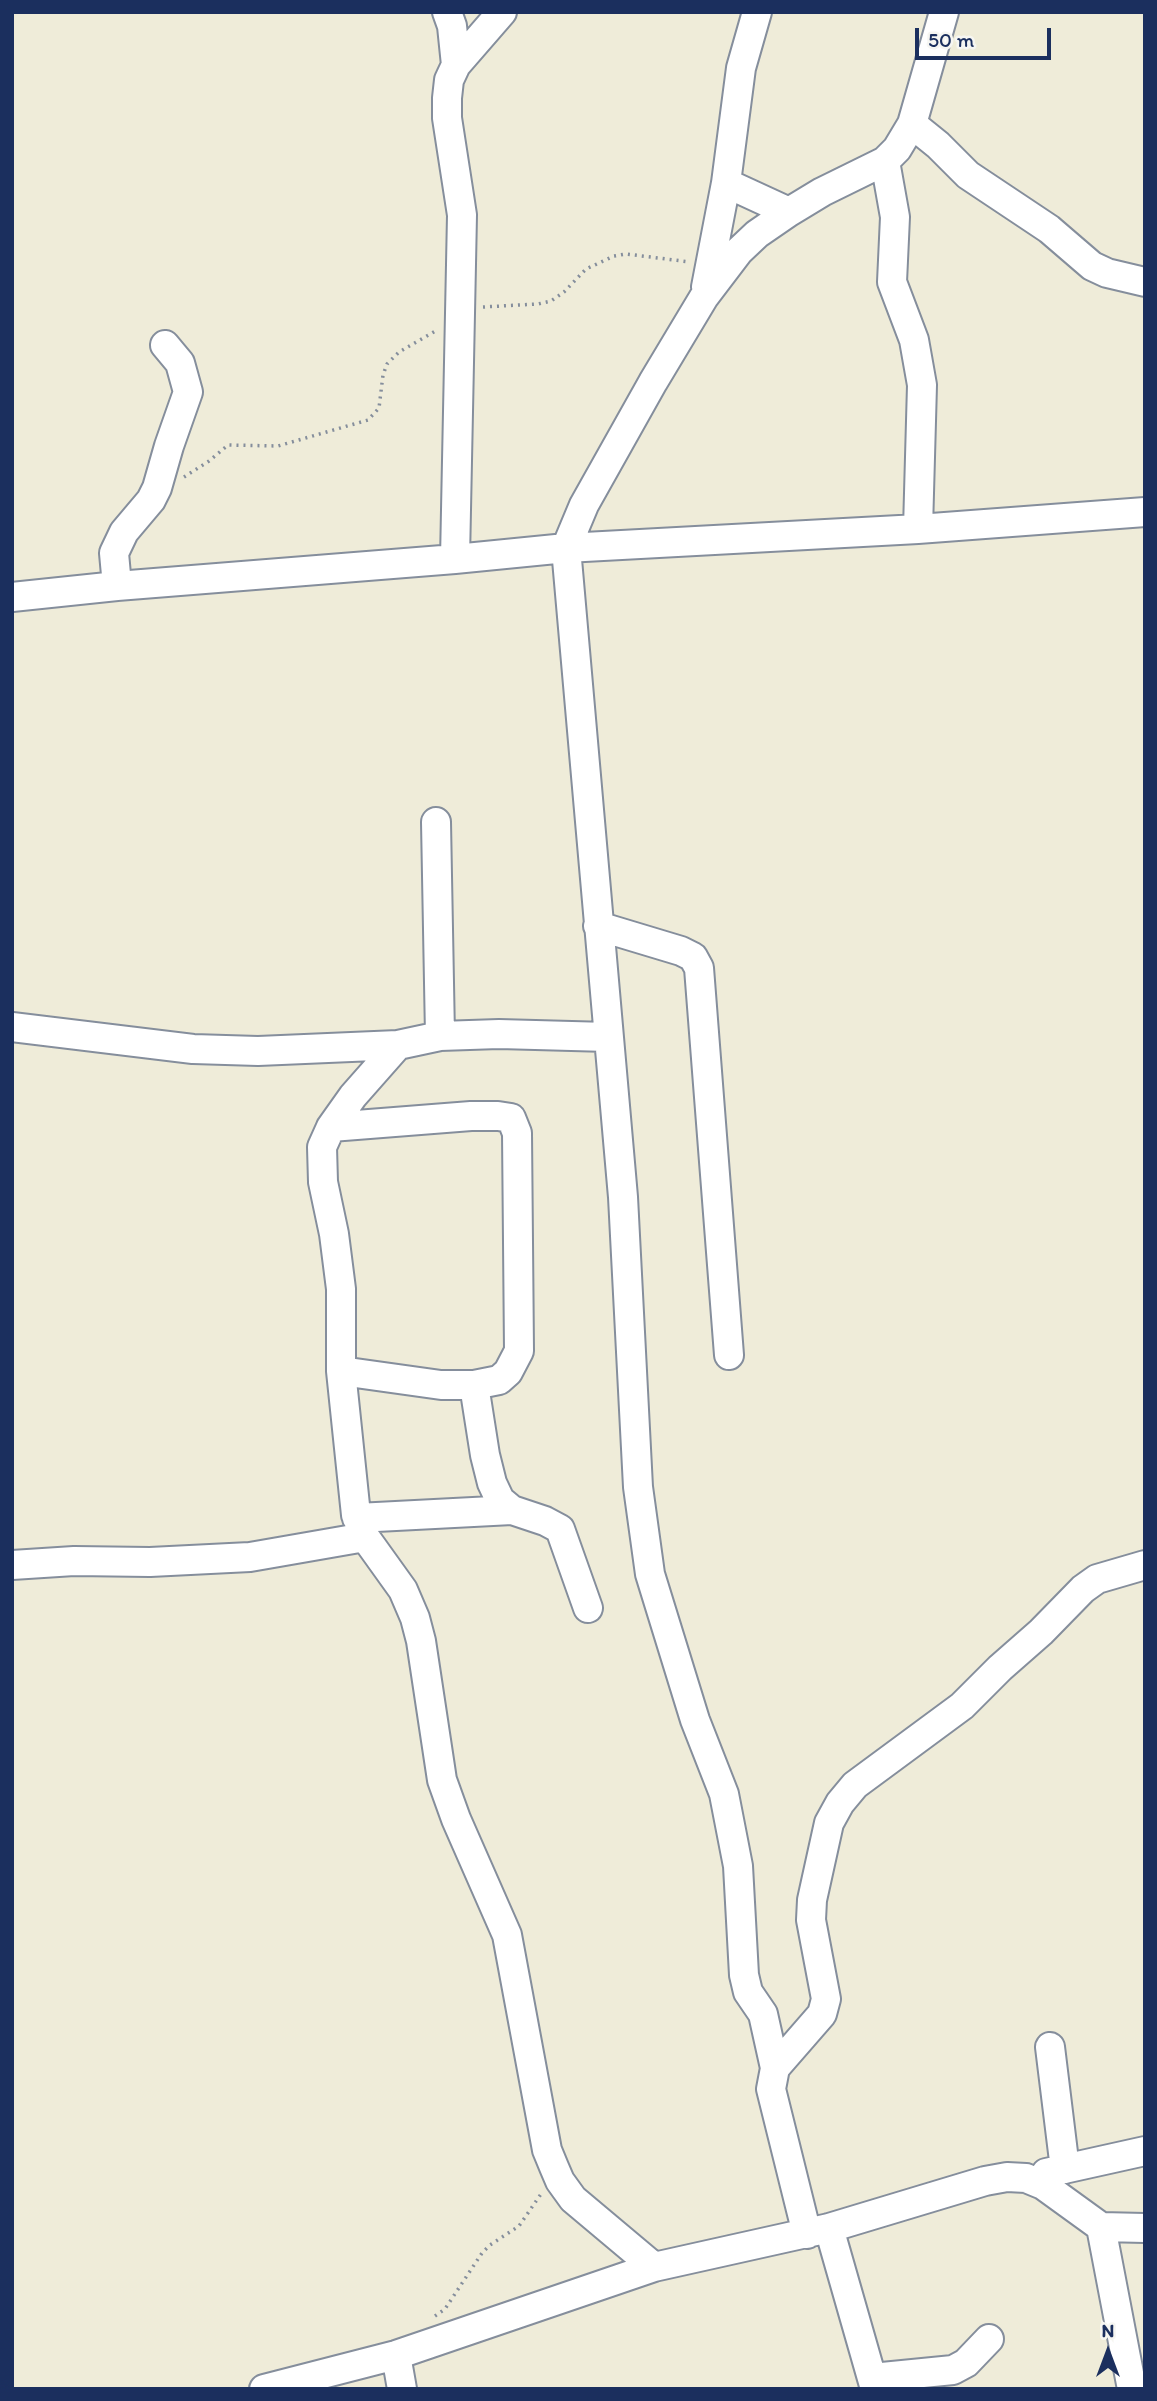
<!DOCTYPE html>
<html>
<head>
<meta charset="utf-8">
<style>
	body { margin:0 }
	#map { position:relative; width:1157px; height:2401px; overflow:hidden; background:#efecd9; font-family:Itim,sans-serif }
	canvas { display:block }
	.frame { position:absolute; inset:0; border:14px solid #1b2f5e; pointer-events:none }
	.north { position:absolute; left:1073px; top:2317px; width:70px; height:70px; -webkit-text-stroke:5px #f6f6f2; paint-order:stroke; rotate:0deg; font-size:19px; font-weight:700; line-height:28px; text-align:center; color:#1b2f5e }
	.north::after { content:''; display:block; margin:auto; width:24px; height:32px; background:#1b2f5e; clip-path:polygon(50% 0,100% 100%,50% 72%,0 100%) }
	.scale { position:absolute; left:915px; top:28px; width:136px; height:32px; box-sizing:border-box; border:4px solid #1b2f5e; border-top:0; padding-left:9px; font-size:21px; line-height:24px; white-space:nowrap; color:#1b2f5e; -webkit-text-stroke:5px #f6f6f2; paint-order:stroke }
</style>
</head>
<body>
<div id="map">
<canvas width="1157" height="2401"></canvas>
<div class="frame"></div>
<div class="north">N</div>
<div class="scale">50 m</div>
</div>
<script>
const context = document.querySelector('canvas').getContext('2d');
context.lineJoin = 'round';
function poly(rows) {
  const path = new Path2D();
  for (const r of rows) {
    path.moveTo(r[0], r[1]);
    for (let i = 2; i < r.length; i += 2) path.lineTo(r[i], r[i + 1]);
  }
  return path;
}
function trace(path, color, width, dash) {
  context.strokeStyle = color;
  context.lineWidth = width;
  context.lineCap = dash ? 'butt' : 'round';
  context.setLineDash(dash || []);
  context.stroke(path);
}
const minor = poly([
	[447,12,452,26,456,65],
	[912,124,938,145,968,175,1049,229,1092,266,1107,273,1145,282],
	[885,161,895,217,892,282,914,340,922,385,918,529],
	[726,183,789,212],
	[706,287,726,183,741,68,757,12],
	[455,559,462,215,447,118,447,98,449,80,456,65,502,12],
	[117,586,114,553,124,532,151,500,157,488,169,446,188,392,180,363,165,345],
	[12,597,117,586,455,559,566,548,918,529,1145,512],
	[436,822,440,1036],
	[598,926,681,951,693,957,699,968,729,1355],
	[12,1027,193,1049,258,1051,398,1045,440,1036,499,1034,608,1037],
	[398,1045,353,1096,331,1127,322,1147,323,1182,334,1234,341,1289,341,1371,356,1515,365,1537,403,1590,415,1618,421,1641,442,1780,456,1819,507,1935,547,2150,554,2167,560,2181,573,2199,654,2267],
	[331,1127,471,1116,498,1116,511,1118,517,1133,519,1351,508,1372,499,1380,474,1385,441,1385,341,1371],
	[474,1385,485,1455,492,1483,500,1500,512,1510,545,1521,560,1529,588,1608],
	[357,1518,512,1510],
	[12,1565,74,1561,150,1562,250,1557,365,1537],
	[1050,2047,1065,2169],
	[775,2068,763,2014,748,1992,744,1975,738,1866,724,1794,695,1720,650,1574,638,1487,623,1197,566,548,584,505,653,382,704,297,739,251,757,234,789,212,822,192,885,161,897,149,912,124,944,12],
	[1046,2173,1145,2151],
	[1101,2227,1132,2389],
	[829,2228,875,2389],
	[807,2234,771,2089,775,2068,822,2014,826,1999,811,1920,812,1900,829,1823,840,1803,855,1785,962,1706,1000,1668,1041,1632,1083,1589,1097,1579,1145,1565],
	[396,2355,402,2389],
	[872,2378,953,2370,966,2363,989,2339],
	[264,2389,396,2355,654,2267,829,2228,985,2181,1007,2177,1026,2178,1043,2185,1101,2227,1145,2228]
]);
trace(minor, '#858e9c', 32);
trace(poly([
	[483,307,538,304,551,301,564,292,586,269,614,256,626,254,690,262],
	[184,477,209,461,228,445,278,446,368,420,379,408,383,375,387,364,399,352,437,330],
	[435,2316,445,2309,482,2253,490,2245,519,2226,541,2194]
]), '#858e9c', 3.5, [2, 5]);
trace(minor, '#fff', 28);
</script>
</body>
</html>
